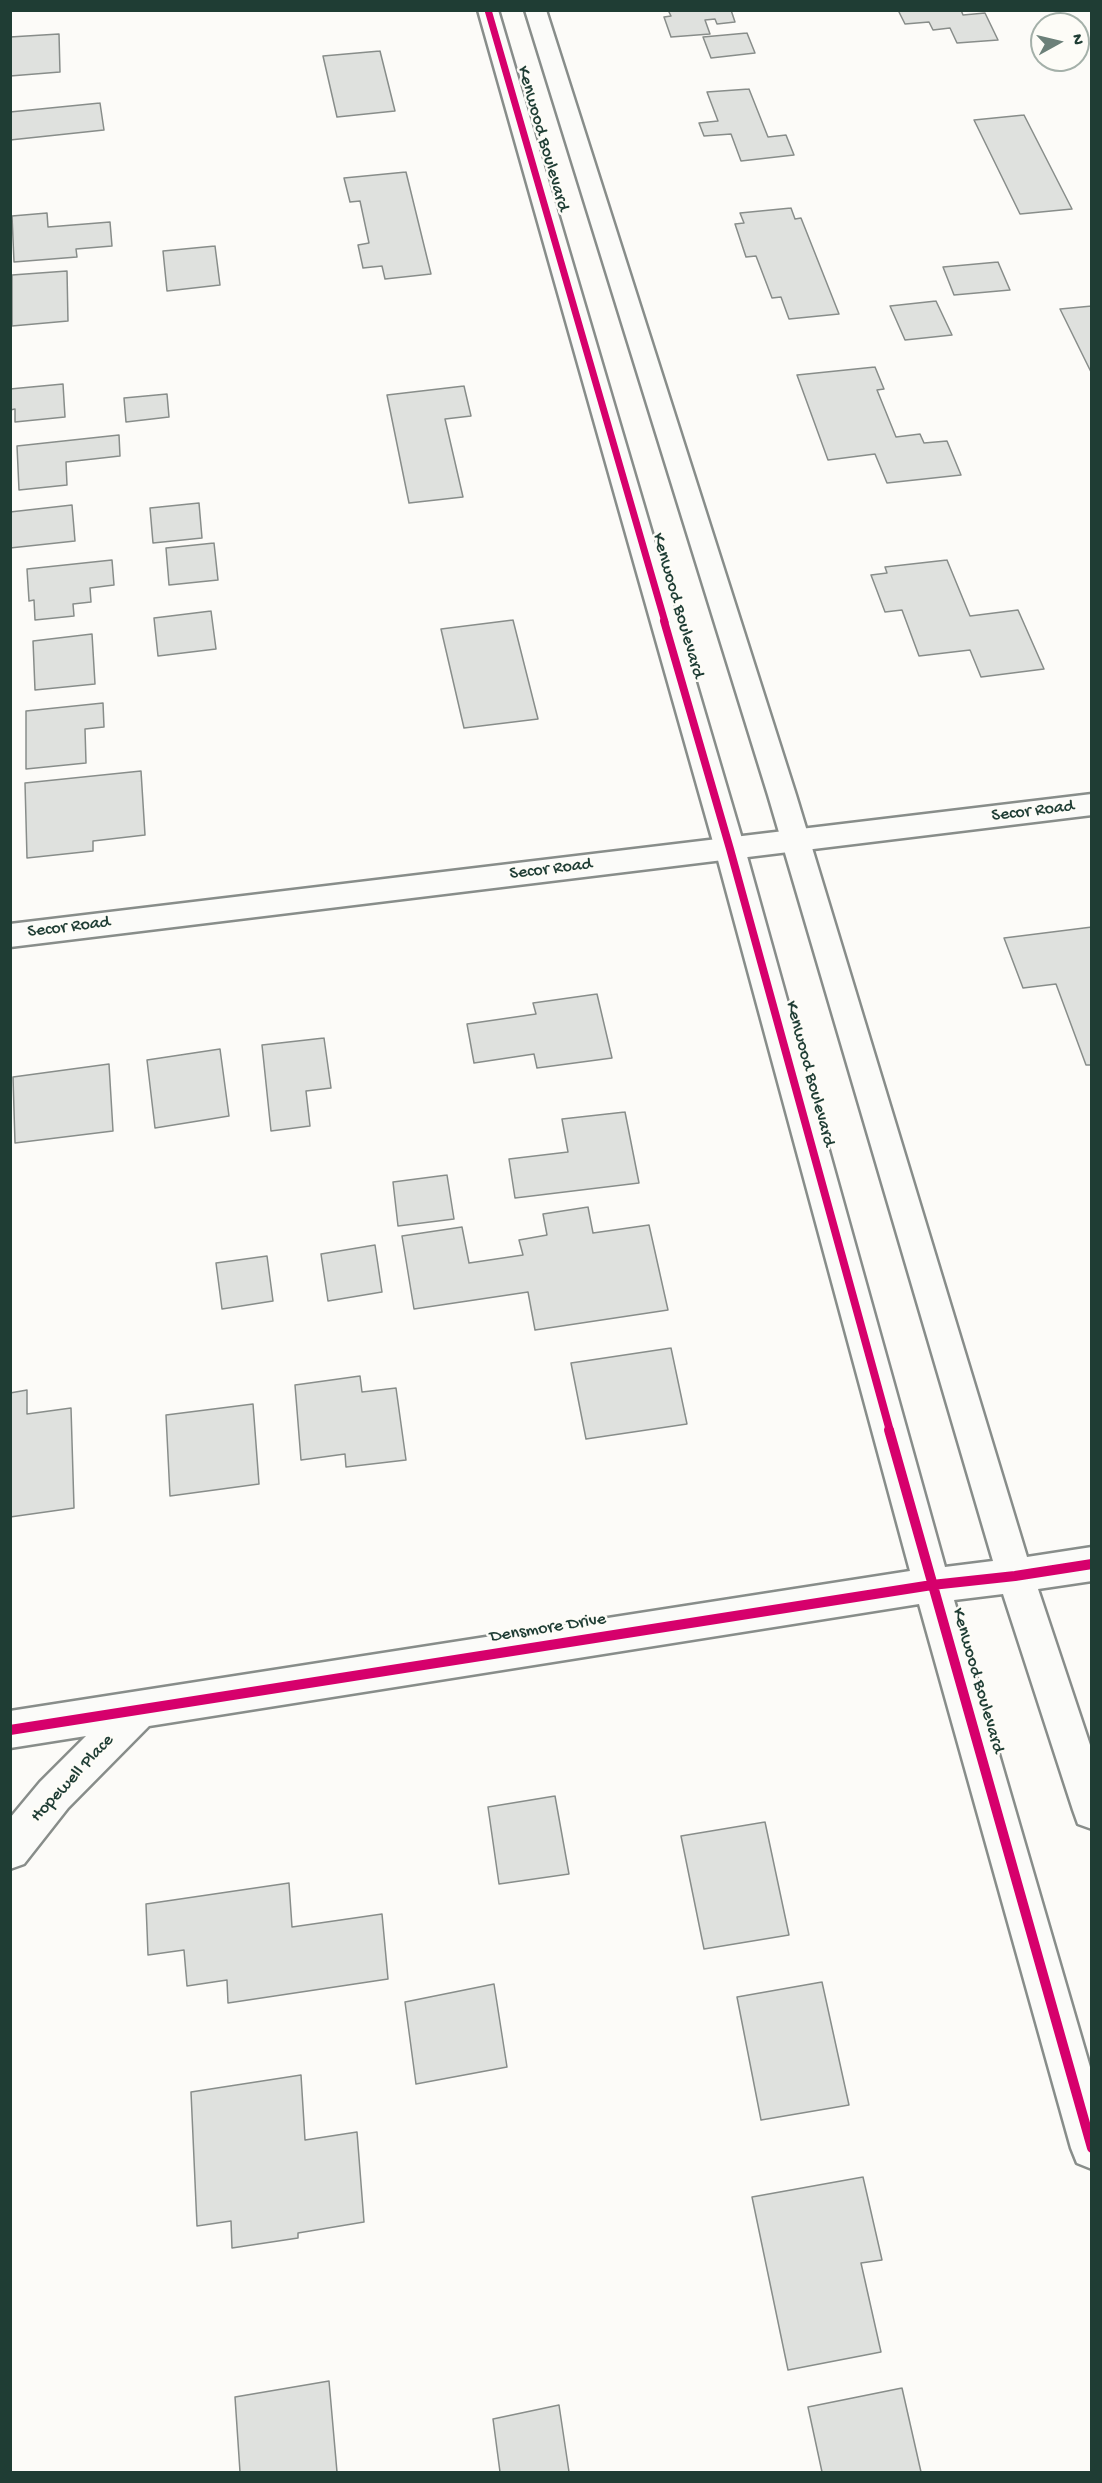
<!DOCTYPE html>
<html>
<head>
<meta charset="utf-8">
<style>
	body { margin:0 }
	#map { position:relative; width:1102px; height:2483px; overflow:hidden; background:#fcfbf8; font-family:"Gochi Hand",sans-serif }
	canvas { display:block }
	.frame { position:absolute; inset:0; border:12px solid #1f3d34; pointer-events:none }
	.north { position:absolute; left:1030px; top:12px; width:60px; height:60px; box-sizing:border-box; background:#fdfcf7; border:2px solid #a4b0a9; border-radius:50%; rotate:82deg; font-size:16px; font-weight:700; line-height:24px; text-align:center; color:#1f3d34 }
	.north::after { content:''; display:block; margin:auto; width:21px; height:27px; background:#6c8079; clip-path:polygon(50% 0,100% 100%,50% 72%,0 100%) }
</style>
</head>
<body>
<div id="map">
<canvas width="1102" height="2483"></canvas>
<div class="frame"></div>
<div class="north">N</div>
</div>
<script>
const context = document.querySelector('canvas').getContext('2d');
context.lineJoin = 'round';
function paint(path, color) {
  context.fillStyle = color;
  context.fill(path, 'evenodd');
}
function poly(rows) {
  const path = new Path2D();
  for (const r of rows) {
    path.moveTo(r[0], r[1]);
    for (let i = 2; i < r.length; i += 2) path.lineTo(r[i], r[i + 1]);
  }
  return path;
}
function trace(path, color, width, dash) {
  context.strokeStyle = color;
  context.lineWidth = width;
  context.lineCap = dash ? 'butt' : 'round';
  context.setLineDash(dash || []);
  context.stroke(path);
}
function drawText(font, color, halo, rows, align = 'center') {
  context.font = font + ' "Gochi Hand",sans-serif';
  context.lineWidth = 5;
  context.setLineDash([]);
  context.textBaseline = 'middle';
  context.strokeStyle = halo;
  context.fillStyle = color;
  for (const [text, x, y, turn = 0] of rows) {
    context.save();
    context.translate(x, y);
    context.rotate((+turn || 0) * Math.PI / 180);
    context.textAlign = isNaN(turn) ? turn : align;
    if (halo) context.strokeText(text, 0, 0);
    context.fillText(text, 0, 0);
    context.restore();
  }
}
const building = poly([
	[668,10,731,10,735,22,717,24,715,19,705,20,710,34,671,37,664,17,671,16,668,10],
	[898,10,961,10,963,15,985,13,998,40,957,43,950,28,933,30,929,22,905,24,898,10],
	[747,33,755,53,711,58,703,37,747,33],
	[59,34,60,72,10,76,10,37,59,34],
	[380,51,395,111,337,117,323,56,380,51],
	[749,89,768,137,786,135,794,155,741,161,731,134,704,136,699,123,718,121,707,92,749,89],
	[100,103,104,130,10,140,10,112,100,103],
	[1024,115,1072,209,1020,214,974,120,1024,115],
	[406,172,431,274,385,279,382,266,363,268,358,245,369,243,360,201,350,202,344,178,406,172],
	[791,208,795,219,801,218,839,314,789,319,781,297,772,298,756,256,746,257,735,224,744,223,740,213,791,208],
	[47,213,48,227,110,222,112,246,76,249,77,257,14,262,12,216,47,213],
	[215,246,220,285,167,291,163,251,215,246],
	[998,262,1010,290,954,295,943,267,998,262],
	[67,271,68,321,12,326,12,275,67,271],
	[936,301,952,335,905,340,890,306,936,301],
	[1092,306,1092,374,1060,309,1092,306],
	[875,367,884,389,877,390,896,437,920,434,924,443,947,441,961,475,887,483,875,454,828,460,797,375,875,367],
	[63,384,65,417,15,422,15,409,10,410,10,389,63,384],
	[464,386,471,416,445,419,463,497,409,503,387,395,464,386],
	[167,394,169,417,126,422,124,398,167,394],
	[119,435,120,456,66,462,67,485,19,490,17,446,119,435],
	[199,503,202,538,153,543,150,508,199,503],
	[72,505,75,541,10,548,10,512,72,505],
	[214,543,218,580,169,585,166,548,214,543],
	[112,560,114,585,90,588,91,602,73,604,74,616,35,620,34,600,29,601,27,569,112,560],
	[947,560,970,616,1018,610,1044,669,981,677,970,650,919,656,902,610,885,612,871,575,887,573,885,567,947,560],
	[211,611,216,649,158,656,154,618,211,611],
	[513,620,538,719,464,728,441,629,513,620],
	[92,634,95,684,35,690,33,641,92,634],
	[103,703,104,727,85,729,86,763,26,769,26,711,103,703],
	[141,771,145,835,93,841,93,851,27,858,25,783,141,771],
	[1092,927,1092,1065,1086,1065,1056,984,1023,988,1004,938,1092,927],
	[597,994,612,1058,537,1068,534,1054,474,1063,467,1024,536,1014,533,1003,597,994],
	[324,1038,331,1088,306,1091,310,1126,271,1131,262,1045,324,1038],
	[220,1049,229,1116,155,1128,147,1060,220,1049],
	[109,1064,113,1131,15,1143,13,1077,109,1064],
	[625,1112,639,1183,515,1198,509,1159,568,1152,562,1119,625,1112],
	[447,1175,454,1219,398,1226,393,1182,447,1175],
	[588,1207,593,1233,649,1225,668,1310,535,1330,528,1292,414,1309,402,1236,462,1227,469,1263,523,1255,519,1240,547,1235,543,1214,588,1207],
	[375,1245,382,1292,328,1301,321,1254,375,1245],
	[267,1256,273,1301,222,1309,216,1263,267,1256],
	[671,1348,687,1424,586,1439,571,1363,671,1348],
	[360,1376,362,1392,396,1388,406,1460,346,1467,345,1454,301,1460,295,1385,360,1376],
	[27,1390,27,1414,71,1408,74,1508,10,1517,10,1393,27,1390],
	[253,1404,259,1484,170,1496,166,1415,253,1404],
	[555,1796,569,1874,499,1884,488,1807,555,1796],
	[765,1822,789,1935,704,1949,681,1836,765,1822],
	[289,1883,292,1927,382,1914,388,1979,228,2003,227,1980,187,1986,184,1950,148,1955,146,1904,289,1883],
	[822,1982,849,2105,761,2120,737,1997,822,1982],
	[494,1984,507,2067,416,2084,405,2002,494,1984],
	[301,2075,305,2140,357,2132,364,2222,298,2233,298,2238,232,2248,231,2221,197,2226,191,2092,301,2075],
	[863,2177,882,2260,861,2263,881,2352,788,2370,752,2197,863,2177],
	[329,2381,337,2472,240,2472,235,2397,329,2381],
	[902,2388,921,2472,822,2472,808,2407,902,2388],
	[559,2405,569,2472,500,2472,493,2419,559,2405]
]);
paint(building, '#dfe1de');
trace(building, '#888d8a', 1.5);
const minor = poly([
	[478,10,498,10,745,849,945,1567,993,1561,768,795,525,10,546,10,796,795,1027,1557,1092,1547,1092,1581,1038,1589,1092,1751,1092,1829,1078,1824,1073,1810,1003,1594,954,1600,1092,2074,1092,2169,1077,2163,1071,2148,919,1604,149,1726,68,1808,24,1864,10,1869,10,1818,40,1782,86,1736,10,1748,10,1711,910,1571,715,849,478,10]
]);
const major = poly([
	[1092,794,1092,815,10,947,10,924,1092,794]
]);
trace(minor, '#888d8a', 5);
trace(major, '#888d8a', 5);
paint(minor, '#fbfbf9');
paint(major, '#fbfbf9');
trace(poly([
	[488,10,665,622]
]), '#d6006c', 7);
trace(poly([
	[664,621,730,849,890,1431]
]), '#d6006c', 8);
trace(poly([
	[889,1430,1092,2148],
	[10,1730,932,1585,1015,1576,1092,1564]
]), '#d6006c', 10);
drawText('18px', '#1f3d34', '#fdfcf7', [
	["Kenwood Boulevard",542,139,74],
	["Kenwood Boulevard",677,606,74],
	["Secor Road",1033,812,-7],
	["Secor Road",551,870,-7],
	["Secor Road",69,928,-7],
	["Kenwood Boulevard",809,1074,75],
	["Densmore Drive",548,1629,-9],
	["Kenwood Boulevard",977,1681,74],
	["Hopewell Place",73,1779,-47]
]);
</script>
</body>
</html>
